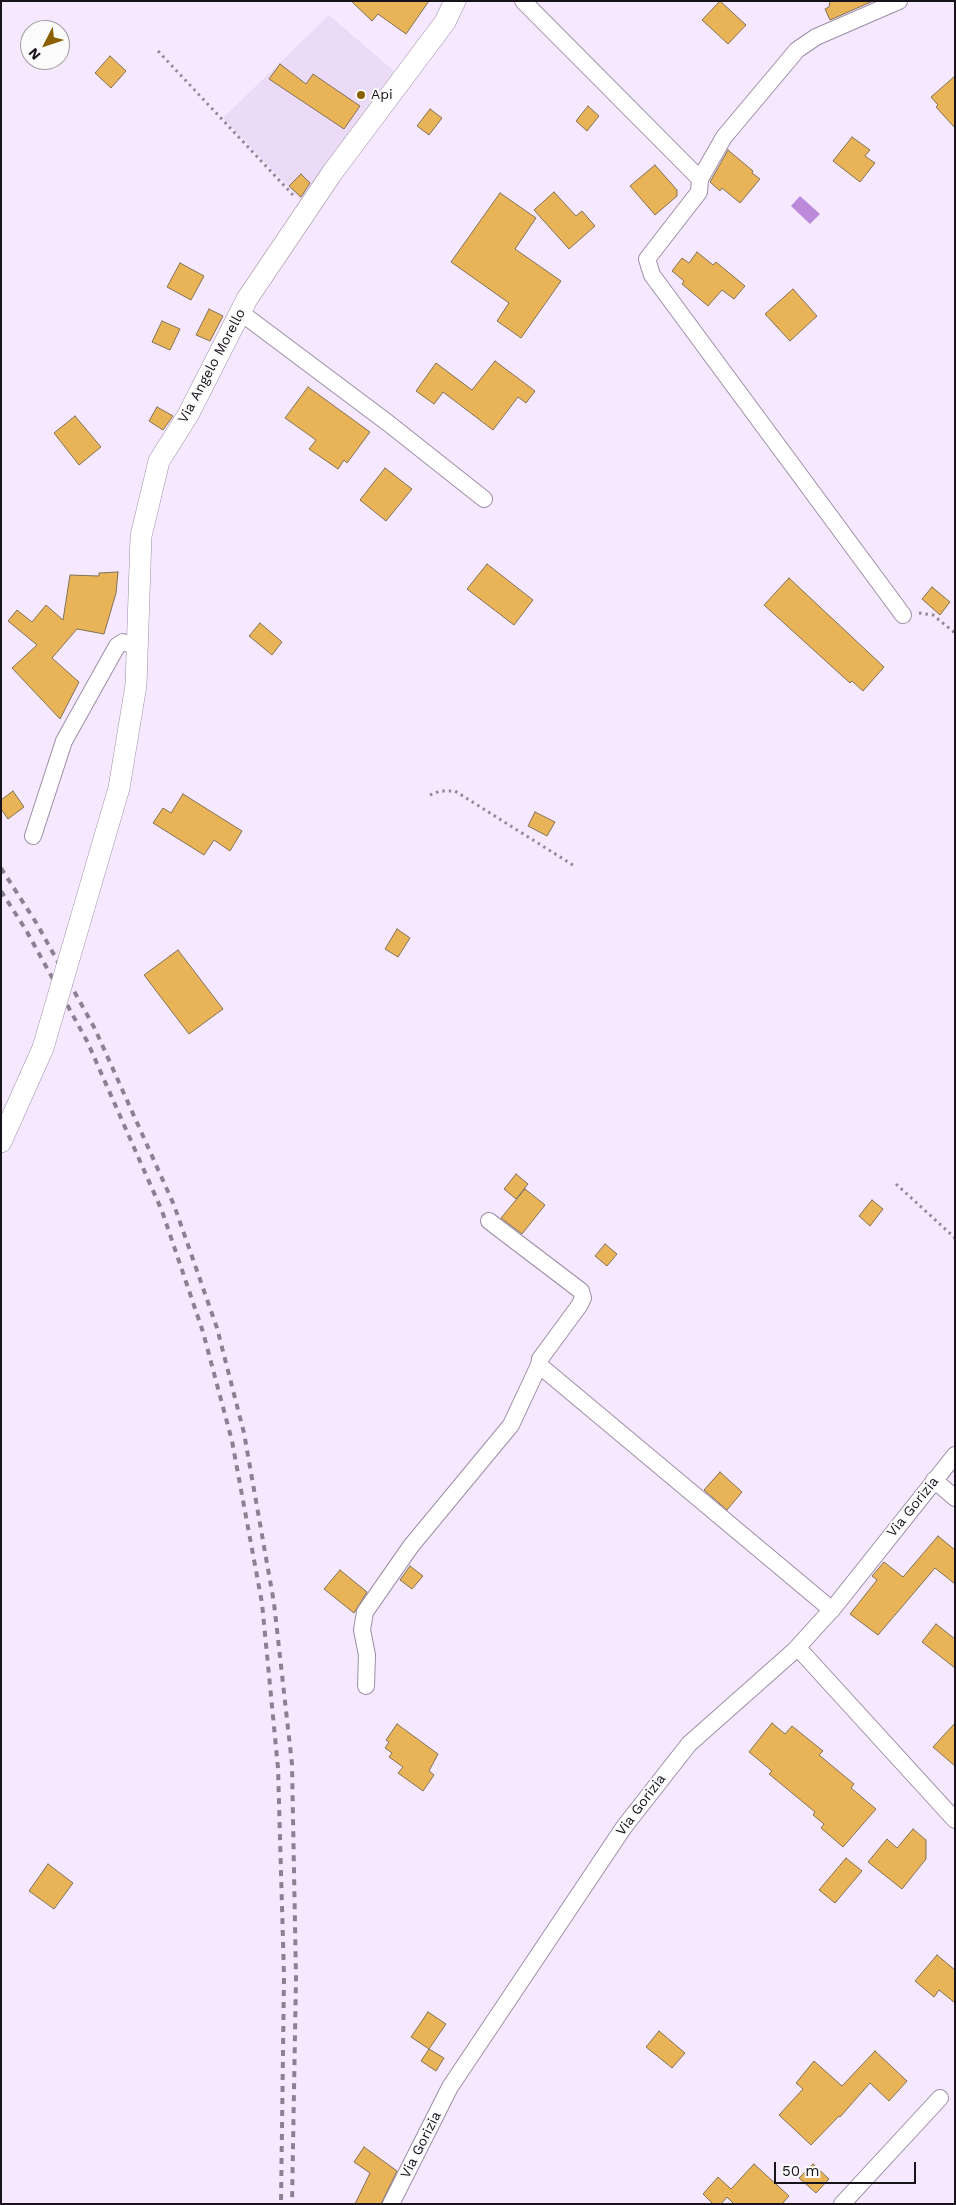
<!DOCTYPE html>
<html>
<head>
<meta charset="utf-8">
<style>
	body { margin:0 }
	#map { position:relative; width:956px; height:2205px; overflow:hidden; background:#f6e8fe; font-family:"Work Sans",sans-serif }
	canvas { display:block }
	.frame { position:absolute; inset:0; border:2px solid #18121b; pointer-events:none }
	.north { position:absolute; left:20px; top:20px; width:50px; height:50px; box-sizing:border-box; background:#fbfbfb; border:1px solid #a09ea1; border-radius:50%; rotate:229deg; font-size:14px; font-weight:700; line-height:20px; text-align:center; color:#18121b }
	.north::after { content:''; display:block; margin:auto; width:18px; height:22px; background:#8b6001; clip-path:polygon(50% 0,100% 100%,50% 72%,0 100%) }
	.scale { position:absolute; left:774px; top:2162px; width:142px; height:22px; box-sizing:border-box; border:2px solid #18121b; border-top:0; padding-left:6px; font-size:15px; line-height:18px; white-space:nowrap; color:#18121b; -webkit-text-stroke:4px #fbfbfb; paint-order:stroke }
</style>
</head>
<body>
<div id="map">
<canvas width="956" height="2205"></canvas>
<div class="frame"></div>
<div class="north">N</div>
<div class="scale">50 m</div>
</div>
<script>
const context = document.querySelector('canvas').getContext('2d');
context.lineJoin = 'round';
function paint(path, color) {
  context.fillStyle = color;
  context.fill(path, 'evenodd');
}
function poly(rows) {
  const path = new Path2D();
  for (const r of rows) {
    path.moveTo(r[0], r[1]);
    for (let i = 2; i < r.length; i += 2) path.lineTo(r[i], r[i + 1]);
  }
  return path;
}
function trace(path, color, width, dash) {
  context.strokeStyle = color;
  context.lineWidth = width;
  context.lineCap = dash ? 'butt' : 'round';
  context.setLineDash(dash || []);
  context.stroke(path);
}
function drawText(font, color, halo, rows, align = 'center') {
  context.font = font + ' "Work Sans",sans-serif';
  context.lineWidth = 4;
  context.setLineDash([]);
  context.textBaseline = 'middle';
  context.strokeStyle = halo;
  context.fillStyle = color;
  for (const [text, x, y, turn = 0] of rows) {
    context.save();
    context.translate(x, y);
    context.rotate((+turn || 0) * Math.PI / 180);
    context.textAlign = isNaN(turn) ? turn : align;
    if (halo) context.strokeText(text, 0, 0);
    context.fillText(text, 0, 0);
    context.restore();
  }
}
paint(poly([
	[329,15,394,71,304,203,223,118]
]), '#ecdbf7');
paint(poly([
	[800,196,820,214,810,224,791,206]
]), '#bd8ada');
const building = poly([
	[351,1,429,1,406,34,378,14,372,21,351,1],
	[720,1,746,25,728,44,702,20,720,1],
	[830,1,873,1,830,20,825,9,829,7,830,1],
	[110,56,126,71,111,88,95,73,110,56],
	[280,64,306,84,313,74,360,106,344,129,269,79,280,64],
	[955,76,955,128,936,107,938,105,931,97,955,76],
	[588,106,599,116,587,131,576,121,588,106],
	[430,109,442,118,429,135,417,126,430,109],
	[852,137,870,150,865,156,875,163,860,182,833,161,852,137],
	[728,150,753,171,752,173,760,179,740,203,722,188,720,191,710,182,728,150],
	[655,165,677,190,677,196,655,215,630,186,655,165],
	[301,174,310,183,301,197,289,186,301,174],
	[554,192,576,216,582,211,595,226,569,249,534,210,554,192],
	[500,193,536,218,515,249,561,281,521,338,497,321,509,303,451,262,500,193],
	[697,252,713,265,716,262,745,286,734,299,722,290,708,306,682,284,684,281,672,271,682,258,689,263,697,252],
	[180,263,204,276,191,300,167,287,180,263],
	[793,289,817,316,790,341,765,314,793,289],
	[209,309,223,316,210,341,196,335,209,309],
	[162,321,180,329,170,350,152,342,162,321],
	[495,361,535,391,526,403,518,397,493,430,443,392,434,404,416,391,436,363,472,390,495,361],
	[308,387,370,432,347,463,344,460,338,469,309,449,316,440,285,418,308,387],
	[157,407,173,416,163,430,149,421,157,407],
	[75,416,101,447,79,465,54,433,75,416],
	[385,468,412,489,386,521,360,500,385,468],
	[487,564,533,600,514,625,467,589,487,564],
	[118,572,116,593,104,634,77,629,52,658,79,682,60,719,12,668,37,645,8,621,17,610,32,622,46,605,63,620,70,575,99,576,99,573,118,572],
	[789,578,884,667,863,691,852,681,850,683,764,605,789,578],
	[932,587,950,602,940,615,922,599,932,587],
	[260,623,282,642,272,655,249,636,260,623],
	[13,791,24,807,8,819,1,809,1,800,13,791],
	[183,794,242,831,230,851,214,840,204,855,153,823,163,808,171,813,183,794],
	[535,812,555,822,547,836,528,826,535,812],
	[397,929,410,938,398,957,385,949,397,929],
	[178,950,223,1009,189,1034,144,975,178,950],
	[516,1174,528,1184,516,1199,504,1189,516,1174],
	[525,1189,545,1205,522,1234,501,1218,525,1189],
	[872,1200,883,1209,870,1226,859,1216,872,1200],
	[605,1244,617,1254,607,1266,595,1256,605,1244],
	[720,1472,742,1492,727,1510,704,1490,720,1472],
	[938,1536,955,1550,955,1584,935,1568,878,1635,850,1614,877,1580,872,1576,884,1562,903,1577,938,1536],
	[410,1566,423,1576,412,1589,400,1580,410,1566],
	[340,1570,367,1592,354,1613,324,1589,340,1570],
	[936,1624,955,1639,955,1668,922,1642,936,1624],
	[772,1723,785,1734,792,1726,823,1751,819,1755,854,1784,851,1788,876,1809,843,1847,821,1828,824,1824,813,1815,815,1812,769,1774,772,1771,749,1752,772,1723],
	[955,1723,955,1766,933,1747,955,1723],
	[397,1724,438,1754,429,1771,434,1775,423,1791,398,1773,403,1767,389,1757,392,1753,385,1748,389,1742,386,1740,397,1724],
	[913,1829,926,1840,926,1859,902,1889,868,1862,887,1839,897,1848,913,1829],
	[846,1858,862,1871,835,1903,819,1890,846,1858],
	[48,1864,73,1883,54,1909,29,1891,48,1864],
	[937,1955,955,1970,955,2003,939,1990,934,1997,915,1981,937,1955],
	[428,2012,446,2024,429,2049,411,2037,428,2012],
	[659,2031,685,2053,672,2068,646,2047,659,2031],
	[429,2049,444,2058,436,2071,421,2061,429,2049],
	[875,2051,907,2081,889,2101,870,2083,840,2117,839,2116,811,2145,779,2115,803,2089,796,2083,814,2061,842,2086,875,2051],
	[364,2147,397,2171,381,2204,355,2204,370,2173,354,2162,364,2147],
	[754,2164,789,2196,782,2204,734,2204,727,2197,721,2204,713,2204,703,2194,718,2177,731,2189,754,2164],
	[813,2164,829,2179,816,2193,799,2178,813,2164]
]);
paint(building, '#e9b358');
trace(building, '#817259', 1);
const minor = poly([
	[523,1,700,179,699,192,647,259,652,275,903,615],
	[700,179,724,137,797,50,816,37,899,1],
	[240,312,388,423,484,499],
	[33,836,64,741,117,646,123,642,138,647],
	[489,1221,581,1291,583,1298,579,1306,540,1359,539,1365,832,1610],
	[934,1480,955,1498],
	[798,1648,955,1820],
	[366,1686,367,1655,362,1630,365,1612,411,1546,511,1425,539,1365],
	[391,2204,450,2087,624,1827,689,1744,795,1650,835,1606,955,1455],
	[842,2204,940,2098]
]);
const tertiary = poly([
	[119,788,136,685,141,536,159,461,188,415,247,299,332,173,445,22,455,1],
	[1,1142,43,1048]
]);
trace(minor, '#9d8ea7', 18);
trace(tertiary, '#9d8ea7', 22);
trace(poly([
	[158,51,293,195],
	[919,613,933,615,955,633],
	[430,795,440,791,455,791,576,867],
	[896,1184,955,1238]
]), '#938999', 3, [2.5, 4]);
trace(minor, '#fff', 16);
trace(tertiary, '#fff', 21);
trace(poly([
	[1,868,37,924,95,1029,174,1205,217,1328,244,1433,274,1603,292,1764,296,1977,292,2204],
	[1,891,26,930,87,1041,162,1211,203,1332,232,1441,262,1603,278,1768,284,1976,281,2204]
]), '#8c8191', 4, [6, 6]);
const tertiaryBridge = poly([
	[43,1048,119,788]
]);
trace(tertiaryBridge, '#9d8ea7', 22, []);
trace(tertiaryBridge, '#fff', 21);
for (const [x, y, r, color] of [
	[361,95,5,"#8b6001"]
]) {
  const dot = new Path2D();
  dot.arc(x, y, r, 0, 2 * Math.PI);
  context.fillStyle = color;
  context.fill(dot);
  trace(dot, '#fbfbfb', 2);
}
drawText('14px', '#18121b', '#fbfbfb', [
	["Api",371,95]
], 'left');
drawText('14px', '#18121b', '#fbfbfb', [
	["Via Angelo Morello",212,366,-62],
	["Via Gorizia",913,1507,-51],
	["Via Gorizia",641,1805,-53],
	["Via Gorizia",421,2145,-63]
]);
</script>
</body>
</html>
